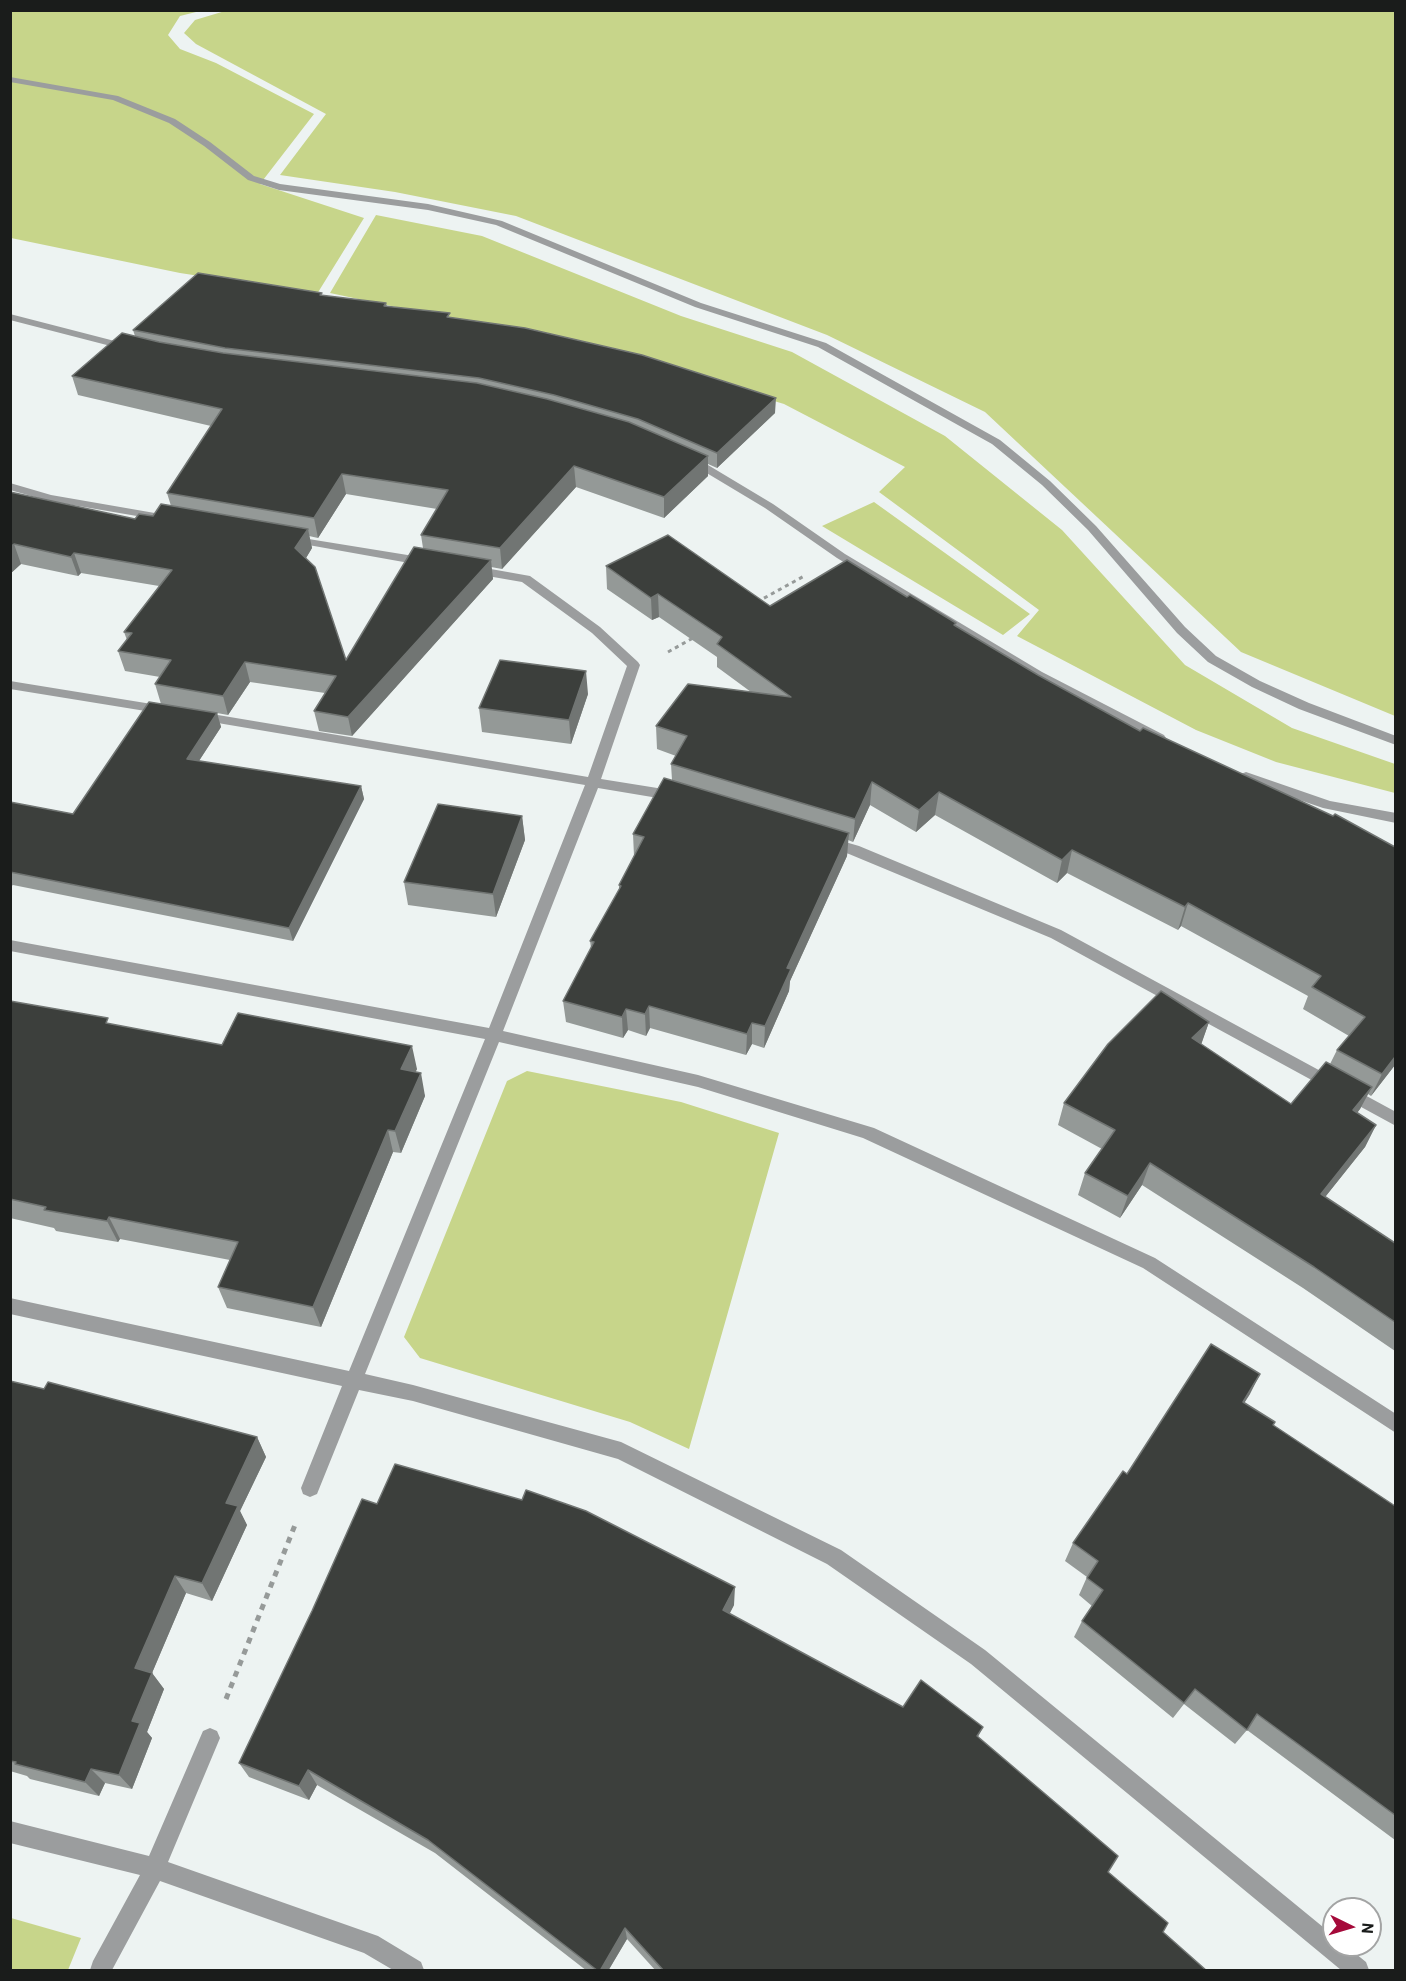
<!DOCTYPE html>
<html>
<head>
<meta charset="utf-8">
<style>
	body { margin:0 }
	#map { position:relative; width:1406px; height:1981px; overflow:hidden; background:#edf3f2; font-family:Barlow,sans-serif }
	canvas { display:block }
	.frame { position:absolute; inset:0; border:12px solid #1a1c1b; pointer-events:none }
	.north { position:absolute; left:1322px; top:1897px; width:60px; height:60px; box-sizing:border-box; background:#fff; border:2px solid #a3a4a4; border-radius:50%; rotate:95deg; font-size:16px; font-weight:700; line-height:24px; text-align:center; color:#1a1c1b }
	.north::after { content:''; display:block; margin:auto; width:21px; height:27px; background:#a50a3a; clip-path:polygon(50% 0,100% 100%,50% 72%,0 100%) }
</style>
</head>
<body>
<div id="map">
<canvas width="1406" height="1981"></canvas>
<div class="frame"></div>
<div class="north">N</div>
</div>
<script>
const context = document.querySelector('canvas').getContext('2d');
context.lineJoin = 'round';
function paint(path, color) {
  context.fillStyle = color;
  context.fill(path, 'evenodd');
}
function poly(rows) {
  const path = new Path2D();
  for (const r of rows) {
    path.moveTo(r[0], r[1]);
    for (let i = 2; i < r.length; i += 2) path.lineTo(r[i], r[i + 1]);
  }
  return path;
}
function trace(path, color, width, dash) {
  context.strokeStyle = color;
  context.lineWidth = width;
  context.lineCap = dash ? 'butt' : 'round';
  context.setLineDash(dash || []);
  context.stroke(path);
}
paint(poly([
	[10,11,200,11,180,16,168,35,180,49,216,63,314,114,260,184,364,218,317,294,180,273,11,238],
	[225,11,1395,11,1395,716,1241,652,985,412,827,335,516,216,395,192,280,175,326,114,196,44,184,33,195,20],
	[376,215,482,236,681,316,792,352,945,436,1062,530,1185,665,1292,728,1395,764,1395,793,1276,762,1196,730,1017,636,1039,610,879,492,905,467,784,404,622,355,330,293],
	[874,502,1030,614,1003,635,822,526],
	[527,1071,681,1102,779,1133,689,1449,630,1422,420,1358,404,1337,507,1081],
	[11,1918,81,1938,68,1970,11,1970]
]), '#c7d58a');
trace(poly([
	[757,602,806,575],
	[668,652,693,638]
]), '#969a99', 3, [4, 4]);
trace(poly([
	[226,1699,295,1525]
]), '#969a99', 5, [6, 6]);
paint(poly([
	[10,77,118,96,175,119,210,142,254,176,280,184,428,204,502,221,701,303,826,343,1000,440,1050,481,1096,526,1185,627,1216,656,1260,681,1309,703,1396,736,1396,745,1299,709,1252,687,1208,662,1177,633,1088,530,1042,485,992,444,818,347,695,307,496,225,428,210,279,190,248,180,204,146,169,123,113,100,10,82,10,77],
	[10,314,134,346,135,348,130,351,10,320,10,314],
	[689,458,708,465,773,504,845,554,1042,672,1164,735,1166,738,1164,741,1154,741,1034,678,837,558,765,508,700,469,685,463,683,461,689,458],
	[10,483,51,495,172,516,178,519,172,522,49,501,10,490,10,483],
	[290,536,426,558,432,562,426,566,286,541,286,537,290,536],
	[474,566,530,576,600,627,638,662,640,665,601,779,676,791,683,796,676,801,598,788,503,1031,698,1075,874,1128,1155,1258,1396,1414,1396,1433,1143,1268,863,1138,698,1087,499,1042,365,1374,413,1385,621,1442,841,1550,985,1650,1334,1936,1334,1945,1345,1945,1366,1962,1369,1970,1341,1970,971,1664,827,1564,618,1459,413,1401,359,1390,317,1494,310,1497,303,1494,301,1488,342,1386,10,1314,10,1298,349,1371,485,1039,10,951,10,940,489,1028,585,785,200,720,194,716,200,712,588,777,627,666,592,633,522,582,470,573,470,567,474,566],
	[10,681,164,706,170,710,164,714,10,689,10,681],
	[1246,772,1330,801,1396,813,1396,823,1323,808,1241,780,1239,777,1241,774,1246,772],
	[828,837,859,846,1061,930,1396,1112,1396,1126,1051,938,849,854,823,845,821,842,823,839,828,837],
	[210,1728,217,1731,220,1738,168,1862,378,1936,421,1962,424,1970,393,1970,364,1953,160,1881,112,1970,90,1970,93,1961,140,1875,10,1843,10,1821,149,1856,203,1731,210,1728]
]), '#9b9d9e');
paint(poly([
	[322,296,386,303,387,306,450,317,775,413,717,468,708,464,708,476,664,518,576,487,502,569,491,567,493,579,352,736,319,731,314,711,325,693,250,682,228,715,217,713,221,727,199,761,361,786,364,799,293,941,13,885,10,887,10,802,73,814,161,704,155,684,160,677,125,671,118,651,127,640,124,632,159,586,81,573,78,576,21,564,10,574,10,492,135,519,153,516,171,506,167,493,211,426,78,395,72,376,135,336,133,330],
	[346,494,437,509,421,535,423,548,346,660,306,558,312,548,309,536,318,538],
	[606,566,770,606,956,626,1038,675,1140,731,1333,816,1395,1065,1371,1096,1368,1094,1360,1109,1357,1113,1376,1125,1365,1147,1325,1197,1395,1243,1395,1351,1303,1288,1142,1185,1120,1218,1078,1195,1085,1173,1102,1149,1058,1125,1064,1103,1209,1022,1201,1044,1291,1104,1330,1064,1337,1050,1349,1036,1303,1009,1308,996,1181,926,1178,930,1067,873,1057,883,935,815,916,832,870,805,853,842,848,840,847,856,790,981,789,991,764,1048,752,1044,746,1055,650,1028,646,1036,628,1030,623,1038,566,1022,563,1001,591,948,590,941,619,890,619,885,634,856,633,834,672,780,671,764,676,756,657,749,656,726,751,692,717,667,717,657,659,617,652,620,607,589],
	[588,694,571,744,482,732,479,708],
	[522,816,525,840,496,917,408,905,404,882],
	[10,1001,111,1024,222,1045,417,1069,415,1072,425,1096,401,1153,393,1152,321,1327,227,1308,218,1287,230,1260,120,1239,118,1242,56,1231,54,1228,10,1218],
	[10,1381,257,1437,266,1457,240,1511,247,1525,212,1601,186,1593,152,1673,164,1689,147,1732,152,1738,132,1789,105,1783,99,1796,30,1779,27,1776,10,1771],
	[1250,1394,1244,1402,1273,1425,1395,1506,1395,1840,1247,1730,1235,1744,1184,1704,1173,1718,1074,1637,1082,1621,1092,1606,1079,1595,1087,1577,1065,1561,1073,1543,1127,1474],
	[734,1605,729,1614,903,1707,983,1727,978,1737,1108,1872,1163,1932,1207,1971,656,1971,627,1939,608,1971,587,1971,435,1853,317,1785,309,1800,249,1777,239,1763]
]), '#949997');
paint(poly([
	[776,398,775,413,717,468,717,453],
	[708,456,708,476,664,518,664,497],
	[574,466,576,487,502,569,500,548],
	[342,474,346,494,318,538,314,518],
	[308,529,312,548,300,568,295,548],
	[14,544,21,564,10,574,10,547],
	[74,553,81,573,78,576,71,557],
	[491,560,493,579,352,736,348,717],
	[658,594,659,617,652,620,651,598],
	[245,662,250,682,228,715,223,696],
	[586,671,588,694,571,744,569,720],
	[217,713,221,727,191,773,187,759],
	[872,782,870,805,853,842,855,819],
	[361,786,364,799,293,941,289,928],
	[939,792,935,815,916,832,919,810],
	[522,816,525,840,496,917,493,894],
	[849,833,847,856,790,981,789,991,764,1048,765,1026,787,968],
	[1072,850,1067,873,1057,883,1062,860],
	[1188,903,1181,926,1178,930,1185,907],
	[649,1006,650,1028,646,1036,645,1014],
	[626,1009,628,1030,623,1038,622,1017],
	[1209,1022,1201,1045,1192,1038],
	[752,1023,752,1044,746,1055,747,1034],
	[412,1046,417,1069,406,1092,401,1069],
	[1395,1057,1395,1065,1371,1096,1382,1074],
	[421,1073,425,1096,401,1153,395,1131],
	[1372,1087,1360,1109,1342,1133,1353,1110],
	[1376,1125,1365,1147,1310,1216,1321,1194],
	[388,1130,393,1152,321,1327,313,1307],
	[1150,1163,1142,1185,1120,1218,1128,1196],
	[109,1217,120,1239,118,1242,107,1221],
	[1260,1374,1250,1394,1233,1421,1243,1402],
	[257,1437,266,1457,240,1511,247,1525,212,1601,202,1583,226,1503],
	[175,1576,186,1593,152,1673,164,1689,147,1732,152,1738,132,1789,119,1775,132,1721,135,1668],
	[735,1587,734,1605,723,1627,723,1610],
	[91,1769,105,1783,99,1796,85,1782],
	[308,1770,317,1785,309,1800,299,1786],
	[625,1928,627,1939,608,1971,600,1971]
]), '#717573');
const building = poly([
	[198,273,322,293,320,295,386,303,384,306,450,313,447,317,525,328,642,355,776,398,717,453,638,419,554,395,479,378,225,348,133,330,198,273],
	[122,333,159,342,223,353,477,383,547,399,629,422,708,456,664,497,574,466,500,548,421,535,448,490,342,474,314,518,167,493,222,409,72,376,122,333],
	[10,492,135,519,139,514,153,516,161,504,308,529,295,548,315,567,346,660,414,547,491,560,348,717,314,711,336,676,245,662,223,696,155,684,171,660,118,651,132,633,124,632,172,570,74,553,71,557,14,544,10,547,10,492],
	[668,535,770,606,847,560,907,597,910,595,956,623,954,625,1038,675,1140,731,1143,728,1333,816,1335,814,1395,847,1395,1057,1382,1074,1337,1050,1365,1017,1312,987,1321,976,1188,903,1185,907,1072,850,1062,860,939,792,919,810,872,782,855,819,671,764,687,736,656,726,688,684,791,697,717,644,722,637,658,594,651,598,606,566,668,535],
	[500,660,586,671,569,720,479,708,500,660],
	[149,702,217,713,187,759,361,786,289,928,10,872,10,802,73,814,149,702],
	[664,778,849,833,787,968,791,969,765,1026,752,1023,747,1034,649,1006,645,1014,626,1009,622,1017,563,1001,594,942,590,941,621,886,619,885,644,837,633,834,664,778],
	[438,804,522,816,493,894,404,882,438,804],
	[1161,991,1209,1022,1192,1038,1291,1104,1326,1062,1372,1087,1353,1110,1376,1125,1321,1194,1395,1243,1395,1322,1314,1267,1150,1163,1128,1196,1085,1173,1115,1130,1064,1103,1108,1044,1161,991],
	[10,1001,108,1018,106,1023,222,1045,238,1013,412,1046,401,1069,421,1073,395,1131,388,1130,313,1307,218,1287,238,1242,109,1217,107,1221,44,1210,46,1207,10,1199,10,1001],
	[1211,1344,1260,1374,1243,1402,1275,1422,1273,1425,1395,1506,1395,1815,1257,1714,1247,1730,1195,1689,1184,1703,1082,1621,1103,1590,1087,1578,1098,1561,1073,1543,1123,1471,1127,1474,1211,1344],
	[10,1381,44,1389,48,1382,257,1437,226,1503,238,1506,202,1583,175,1576,135,1668,152,1673,132,1721,140,1723,119,1775,91,1769,85,1782,15,1764,16,1762,10,1761,10,1381],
	[395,1464,522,1500,526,1490,586,1511,735,1587,723,1610,903,1707,921,1680,983,1727,977,1736,1118,1856,1108,1872,1168,1923,1163,1932,1207,1971,664,1971,625,1928,600,1971,598,1971,428,1840,308,1770,299,1786,239,1763,312,1611,362,1499,377,1504,395,1464]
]);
paint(building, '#3c3f3c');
trace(building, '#717573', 1.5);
</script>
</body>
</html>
